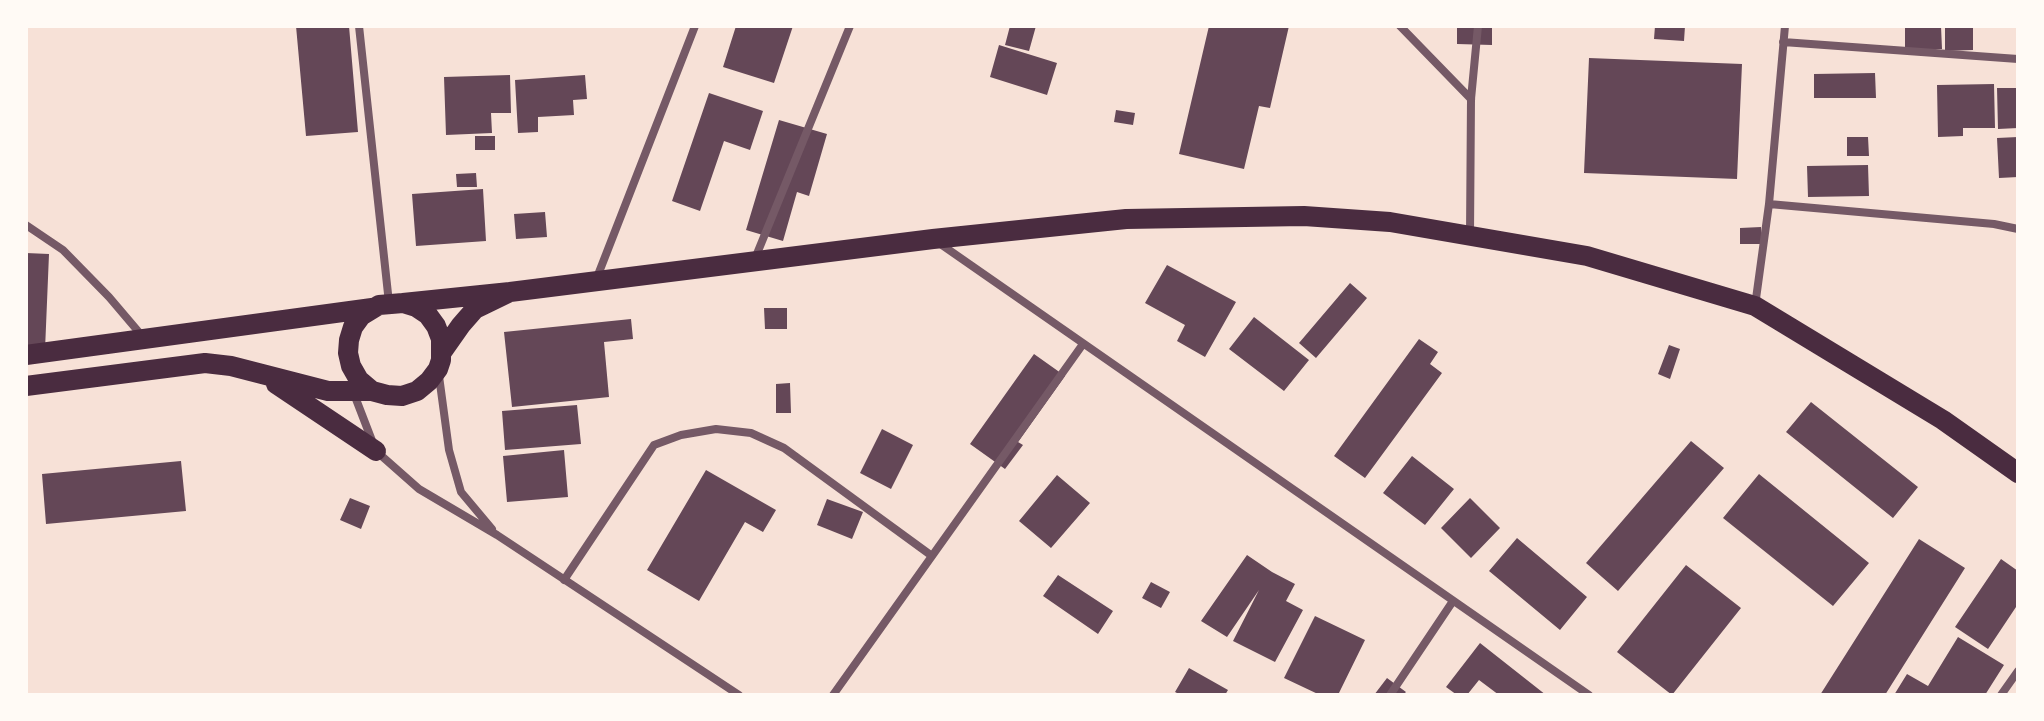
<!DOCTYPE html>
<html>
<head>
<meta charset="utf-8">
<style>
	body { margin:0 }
	#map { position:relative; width:2044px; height:721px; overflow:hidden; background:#f7e1d7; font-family:"IBM Plex Serif",serif }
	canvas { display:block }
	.frame { position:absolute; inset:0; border:28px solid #fffaf5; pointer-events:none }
</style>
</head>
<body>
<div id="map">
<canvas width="2044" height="721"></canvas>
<div class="frame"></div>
</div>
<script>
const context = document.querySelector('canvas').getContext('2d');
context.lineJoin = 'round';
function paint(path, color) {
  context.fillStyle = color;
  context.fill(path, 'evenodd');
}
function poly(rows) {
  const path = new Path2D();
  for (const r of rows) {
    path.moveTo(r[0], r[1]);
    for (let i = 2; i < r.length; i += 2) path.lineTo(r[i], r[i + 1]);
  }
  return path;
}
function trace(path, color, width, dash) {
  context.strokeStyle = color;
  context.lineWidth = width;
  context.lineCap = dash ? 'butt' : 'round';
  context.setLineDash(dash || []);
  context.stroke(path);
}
paint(poly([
	[296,26,349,26,358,132,306,136],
	[736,26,793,26,774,83,723,67],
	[1010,26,1036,26,1029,51,1005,45],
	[1209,26,1289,26,1270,108,1259,106,1244,169,1179,154],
	[1457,26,1492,26,1492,45,1457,44],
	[1655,26,1685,26,1684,41,1654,39],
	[1905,26,1941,26,1942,49,1905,50],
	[1945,26,1973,26,1973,50,1945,51],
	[999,45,1057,63,1047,95,990,77],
	[1589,58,1742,64,1737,179,1584,173],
	[1875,73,1876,98,1814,98,1814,74],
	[510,75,511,113,491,113,492,133,446,135,444,77],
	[585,75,587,99,573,100,574,115,538,117,538,132,518,133,515,80],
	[1994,84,1995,128,1963,128,1963,136,1938,137,1937,85],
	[1997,88,2018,88,2018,128,1998,129],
	[709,93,763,111,750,150,724,141,700,211,672,201],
	[1116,110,1135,113,1133,125,1114,122],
	[779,120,827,134,809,196,797,192,783,241,746,230],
	[475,136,495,136,495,150,475,150],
	[1847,137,1868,137,1869,156,1847,156],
	[2018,137,2018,177,1999,178,1997,138],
	[1868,165,1869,196,1808,197,1807,166],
	[476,173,477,187,457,187,456,174],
	[483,189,486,241,416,246,412,194],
	[545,212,547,237,516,239,514,214],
	[1761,227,1762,244,1740,244,1740,228],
	[26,253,49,254,45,350,26,349],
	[1167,265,1236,302,1205,357,1177,341,1185,325,1145,303],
	[1350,283,1367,298,1316,358,1299,343],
	[764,308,787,308,787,329,765,329],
	[1254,317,1309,360,1284,391,1229,349],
	[631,319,633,339,604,342,609,397,512,407,504,332],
	[1419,339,1438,352,1430,364,1442,373,1365,478,1334,456],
	[1669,345,1680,349,1670,379,1658,374],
	[1034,354,1065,376,1018,442,1023,445,1005,469,970,444],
	[790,383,791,413,776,413,776,384],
	[1811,402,1918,487,1893,518,1786,432],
	[577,405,581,444,505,450,502,411],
	[882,429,913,445,891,489,860,473],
	[1691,441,1724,468,1618,591,1586,563],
	[564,450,568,497,507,502,503,456],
	[1412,456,1454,489,1425,525,1383,493],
	[181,461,186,511,46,524,42,474],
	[706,470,776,510,763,532,745,522,699,601,647,570],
	[1759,474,1869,563,1833,606,1723,518],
	[1057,475,1090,503,1051,548,1019,521],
	[350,498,370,506,361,529,340,520],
	[1470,498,1500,528,1471,558,1441,528],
	[827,499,863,512,852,539,817,525],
	[1517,538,1587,597,1560,630,1489,571],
	[1919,539,1965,568,1885,695,1820,695],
	[1247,555,1272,572,1295,584,1286,601,1303,610,1275,662,1233,641,1259,590,1227,637,1201,621],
	[2001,559,2018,571,2018,604,1988,649,1955,627],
	[1686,565,1741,608,1672,695,1617,652],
	[1058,575,1113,611,1098,634,1043,596],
	[1151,582,1170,592,1161,608,1142,598],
	[1315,616,1365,640,1338,695,1320,695,1284,678],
	[1958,637,2004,665,1985,695,1894,695,1907,674,1928,686],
	[1480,643,1546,695,1499,695,1479,680,1467,695,1457,695,1446,687],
	[1189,668,1228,690,1225,695,1181,695,1175,692],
	[1387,678,1406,692,1403,695,1374,695]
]), '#644757');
trace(poly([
	[359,26,389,303],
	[1400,26,1471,99],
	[1783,42,2018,59],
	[1769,204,1994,224,2018,229],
	[26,225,63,250,109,297,143,337],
	[1470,234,1471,99,1478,26],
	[939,243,1589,695],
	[754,261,850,26],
	[596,280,695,26],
	[1755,306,1769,204,1785,26],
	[439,376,449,450,461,492,492,529],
	[354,394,376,451,419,489,497,535,739,695],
	[564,580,654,445,681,435,716,429,751,433,784,448,932,556],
	[833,695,1083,344],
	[1390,695,1453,601],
	[2001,695,2018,671]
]), '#755966', 8);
trace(poly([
	[510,292,933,239,1126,219,1304,216,1390,222,1587,256,1755,306,1943,420,2018,473],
	[403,303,510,292,475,309,461,325,442,352],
	[26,355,372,308],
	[276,384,376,451],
	[26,386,205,363,231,366,328,391,372,391,387,395,402,396,417,391,429,381,438,369,441,360,441,339,436,326,428,315,416,307,403,303,379,305,361,316,353,327,349,340,348,353,351,366,359,380,372,391]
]), '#4a2c40', 20);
</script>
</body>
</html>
